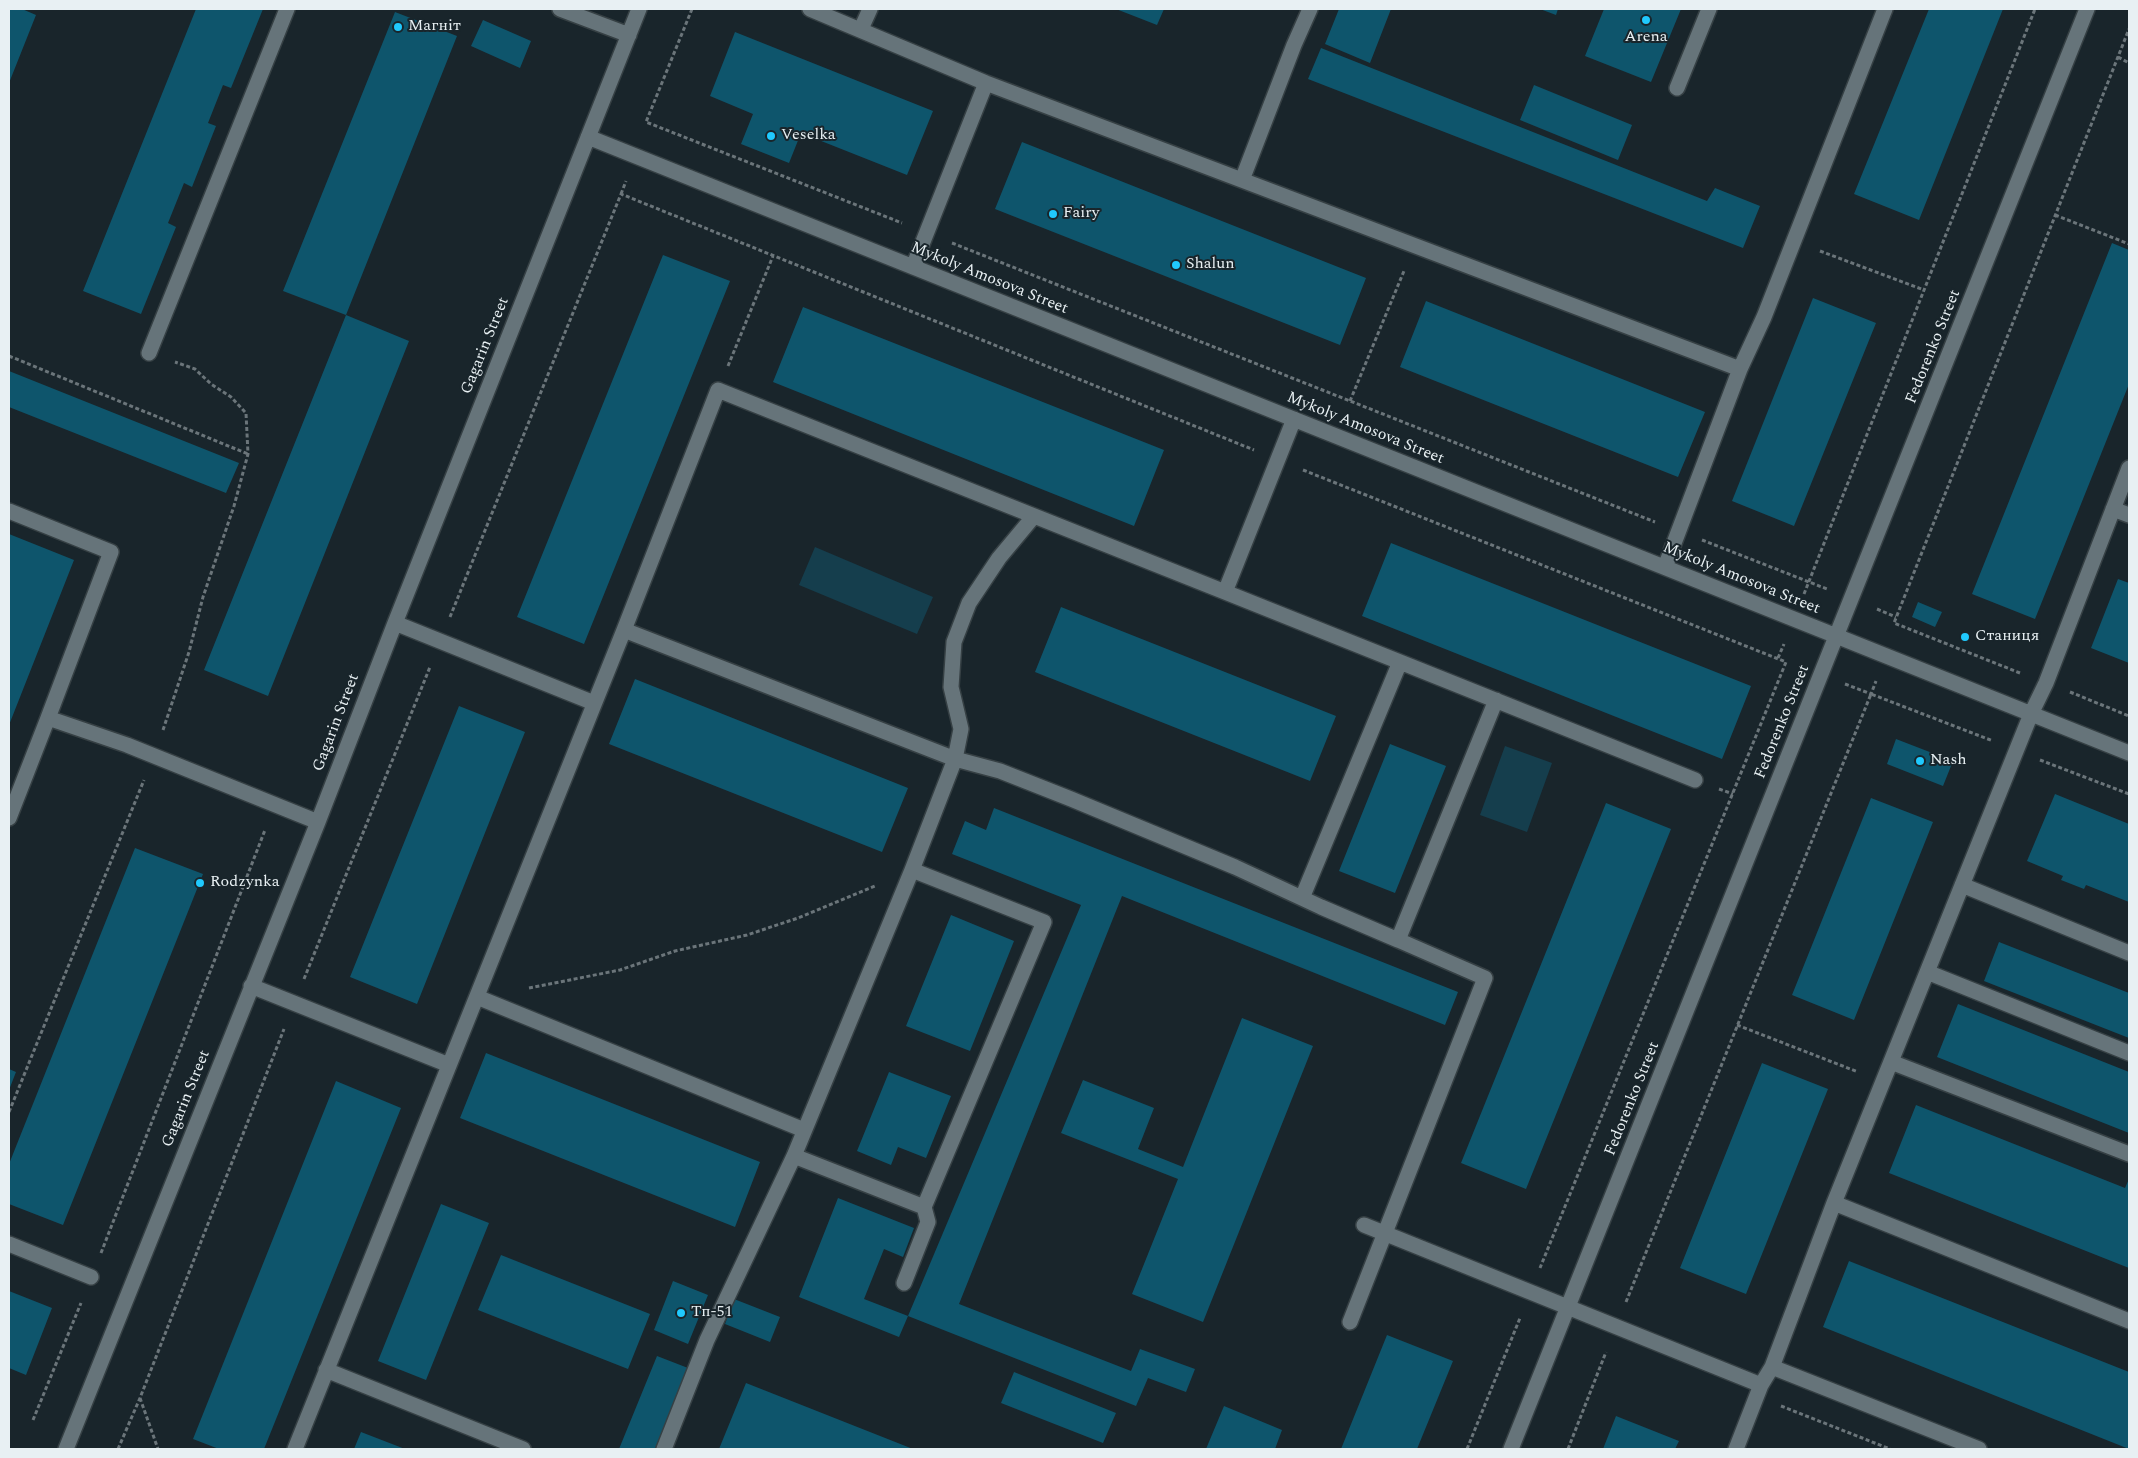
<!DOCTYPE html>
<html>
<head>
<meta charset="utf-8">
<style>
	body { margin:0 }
	#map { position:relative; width:2138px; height:1458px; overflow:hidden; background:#19252b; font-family:Spectral,serif }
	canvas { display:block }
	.frame { position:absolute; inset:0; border:10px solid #e8f0f3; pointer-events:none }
</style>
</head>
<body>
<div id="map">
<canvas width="2138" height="1458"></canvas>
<div class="frame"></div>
</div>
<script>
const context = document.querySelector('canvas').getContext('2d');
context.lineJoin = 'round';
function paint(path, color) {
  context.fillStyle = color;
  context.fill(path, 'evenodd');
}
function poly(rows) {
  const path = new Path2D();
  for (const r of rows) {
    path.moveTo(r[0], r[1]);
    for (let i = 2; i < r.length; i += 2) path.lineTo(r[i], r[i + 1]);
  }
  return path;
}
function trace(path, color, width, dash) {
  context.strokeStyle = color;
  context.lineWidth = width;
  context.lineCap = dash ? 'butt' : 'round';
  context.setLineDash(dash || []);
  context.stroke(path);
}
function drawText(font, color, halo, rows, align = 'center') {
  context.font = font + ' Spectral,serif';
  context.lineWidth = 4;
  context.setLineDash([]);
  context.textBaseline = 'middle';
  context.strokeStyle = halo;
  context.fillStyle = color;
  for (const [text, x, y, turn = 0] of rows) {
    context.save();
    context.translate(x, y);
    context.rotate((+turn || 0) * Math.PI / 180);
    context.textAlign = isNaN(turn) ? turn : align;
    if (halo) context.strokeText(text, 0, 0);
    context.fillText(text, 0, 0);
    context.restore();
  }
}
paint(poly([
	[815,547,933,597,917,634,799,585],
	[1505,746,1552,763,1527,832,1480,815]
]), '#153e4d');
paint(poly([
	[9,9,22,9,36,15,9,83],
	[196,9,263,9,231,88,223,85,208,123,216,126,192,187,184,183,168,223,176,227,141,314,83,291],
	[1116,9,1164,9,1157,25],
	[1339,9,1391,9,1370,63,1325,44],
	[1540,9,1558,9,1556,15],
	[1604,9,1681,9,1651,82,1585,56],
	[1929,9,2003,9,1919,220,1854,194],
	[395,12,457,36,346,315,283,291],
	[483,20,531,41,520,68,471,46],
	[735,32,933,111,907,175,801,133,789,163,741,144,753,114,710,96],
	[1321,48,1707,201,1715,188,1760,206,1743,248,1308,79],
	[1534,85,1632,125,1618,160,1520,120],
	[1022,142,1366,278,1340,345,995,209],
	[2112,243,2129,250,2129,384,2035,619,1972,594],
	[663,255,730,281,584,644,517,617],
	[1813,298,1876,323,1794,526,1732,501],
	[1426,301,1705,412,1678,477,1400,367],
	[803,307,1164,450,1134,526,773,382],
	[346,315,409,341,268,696,204,670],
	[9,371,239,463,226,493,9,407],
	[9,534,74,560,9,725],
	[1391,543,1751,686,1722,759,1362,616],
	[2118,579,2129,583,2129,663,2091,648],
	[1918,602,1942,612,1935,627,1912,617],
	[1061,607,1336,716,1310,781,1035,672],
	[635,679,908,788,882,852,609,744],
	[459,706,525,732,417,1004,350,977],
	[1896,739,1953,761,1943,786,1887,764],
	[1390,744,1446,766,1395,893,1339,871],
	[2055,794,2129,824,2129,902,2086,885,2084,889,2061,880,2063,876,2027,861],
	[1871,798,1933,822,1854,1020,1792,995],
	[1606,803,1671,829,1526,1189,1461,1163],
	[994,808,1458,992,1445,1025,1122,896,959,1304,1131,1371,1140,1349,1195,1369,1186,1392,1148,1378,1136,1406,908,1316,1081,905,952,854,965,821,986,830],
	[135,848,203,874,63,1225,9,1204,9,1164],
	[951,915,1014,941,970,1051,906,1026],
	[1999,942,2129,993,2129,1038,1984,981],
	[1958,1004,2129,1072,2129,1133,1937,1057],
	[1242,1018,1313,1046,1203,1322,1132,1294,1178,1179,1061,1133,1083,1080,1154,1108,1138,1149,1183,1167],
	[486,1053,760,1162,735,1227,460,1118],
	[1762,1063,1828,1089,1746,1294,1680,1268],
	[9,1069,16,1072,9,1090],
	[889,1072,951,1096,926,1158,898,1147,891,1165,857,1151],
	[336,1081,401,1108,264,1449,219,1449,193,1439],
	[1916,1105,2125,1188,2129,1179,2129,1268,1889,1173],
	[838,1198,914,1228,903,1257,884,1249,864,1299,908,1316,899,1337,799,1297],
	[441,1204,489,1223,426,1380,378,1361],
	[501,1255,650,1314,628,1369,478,1310],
	[1849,1261,2129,1372,2129,1449,1823,1327],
	[673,1281,708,1295,688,1344,654,1330],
	[9,1291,52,1308,26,1375,9,1368],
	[734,1299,780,1317,770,1342,725,1324],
	[1387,1335,1453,1361,1417,1449,1341,1449],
	[657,1356,688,1368,655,1449,619,1449],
	[1014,1372,1116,1413,1103,1443,1001,1403],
	[746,1383,913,1449,719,1449],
	[1224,1406,1282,1430,1275,1449,1206,1449],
	[1616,1416,1679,1441,1675,1449,1603,1449],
	[361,1432,405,1449,354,1449]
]), '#0e556c');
const minor = poly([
	[560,9,629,35],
	[810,9,986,83,1740,369],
	[861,29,870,9],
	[1677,88,1709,9],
	[588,137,2129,753],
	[1242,180,1294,45,1310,9],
	[913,267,986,83],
	[149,353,287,9],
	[2113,509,2129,515],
	[9,511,111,552,48,718],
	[1034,516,999,558,969,603,954,642,951,687,961,729,955,759,1000,771,1071,799,1235,867,1321,907,1398,940],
	[1665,567,1740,369,1764,317,1885,9],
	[1225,592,1695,780],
	[395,623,594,703],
	[624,630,955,759,912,870,794,1156,707,1340,664,1449],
	[9,818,48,718,127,745,318,822],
	[1962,885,2129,953],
	[1302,898,1400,662],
	[1927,972,2129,1053],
	[251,986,449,1065],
	[477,997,804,1130],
	[1891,1062,2129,1154],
	[794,1156,924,1207,1044,922,912,870],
	[1834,1203,2129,1321],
	[1364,1225,1761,1385],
	[9,1244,91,1277],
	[904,1283,928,1222,924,1207],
	[1350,1322,1485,978,1398,940,1496,700],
	[1772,1367,1979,1449],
	[326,1370,523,1449],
	[66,1449,318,822,395,623,639,9],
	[295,1449,624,630,718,390,1225,592,1294,419],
	[1511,1449,2087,9],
	[1736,1449,1761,1385,1772,1367,1834,1203,2031,714,2046,683,2129,468]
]);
trace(minor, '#364044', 18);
trace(poly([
	[692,9,646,122,902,223],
	[2118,57,2129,63],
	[621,194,626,181],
	[2055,215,2129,244],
	[952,243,1655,522],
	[1820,251,1924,290],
	[9,356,248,454],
	[728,366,773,256],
	[1350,401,1404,271],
	[1303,470,1786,662,1540,1268],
	[1702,540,1827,589],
	[1804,594,2035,9],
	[1877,609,1896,617],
	[450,617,621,194,1254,450],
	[1778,658,1784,644],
	[2020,673,1894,623,2129,29],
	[1845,684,1871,694,1876,681],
	[2070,692,2129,716],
	[163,730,189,652,203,597,234,506,248,454,246,413,231,397,211,384,195,369,175,362],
	[2040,760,2129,794],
	[1719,789,1733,794],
	[304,979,430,667],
	[529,988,620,970,675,951,747,935,798,918,875,886],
	[1737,1025,1858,1072],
	[9,1112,144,780],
	[101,1253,265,830],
	[1626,1302,1871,694,1993,741],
	[140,1398,158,1449],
	[1781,1406,1890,1449],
	[33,1420,81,1303],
	[118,1449,140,1398,284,1029],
	[1467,1449,1520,1318],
	[1568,1449,1606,1352]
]), '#6b757a', 3, [4, 2.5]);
trace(minor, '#66747a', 15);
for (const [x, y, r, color] of [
	[1646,20,5,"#20c9fd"],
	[398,27,5,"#20c9fd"],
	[771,136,5,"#20c9fd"],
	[1053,214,5,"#20c9fd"],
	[1176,265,5,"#20c9fd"],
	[1965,637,5,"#20c9fd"],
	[1920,761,5,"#20c9fd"],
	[200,883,5,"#20c9fd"],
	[681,1313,5,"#20c9fd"]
]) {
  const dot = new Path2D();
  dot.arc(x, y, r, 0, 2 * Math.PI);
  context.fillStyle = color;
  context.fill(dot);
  trace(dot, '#19252b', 2);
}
drawText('16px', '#e8f0f3', '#19252b', [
	["Магніт",408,27],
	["Arena",1646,38,"center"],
	["Veselka",781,136],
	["Fairy",1063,214],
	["Shalun",1186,265],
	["Станиця",1975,637],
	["Nash",1930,761],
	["Rodzynka",210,883],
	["Тп-51",691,1313]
], 'left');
drawText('16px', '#e8f0f3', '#19252b', [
	["Mykoly Amosova Street",989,279,22],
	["Gagarin Street",486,346,-68],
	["Fedorenko Street",1934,347,-68],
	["Mykoly Amosova Street",1365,429,22],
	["Mykoly Amosova Street",1741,579,22],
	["Fedorenko Street",1783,722,-68],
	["Gagarin Street",337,723,-69],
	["Gagarin Street",187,1099,-68],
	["Fedorenko Street",1633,1099,-68]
]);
</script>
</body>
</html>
